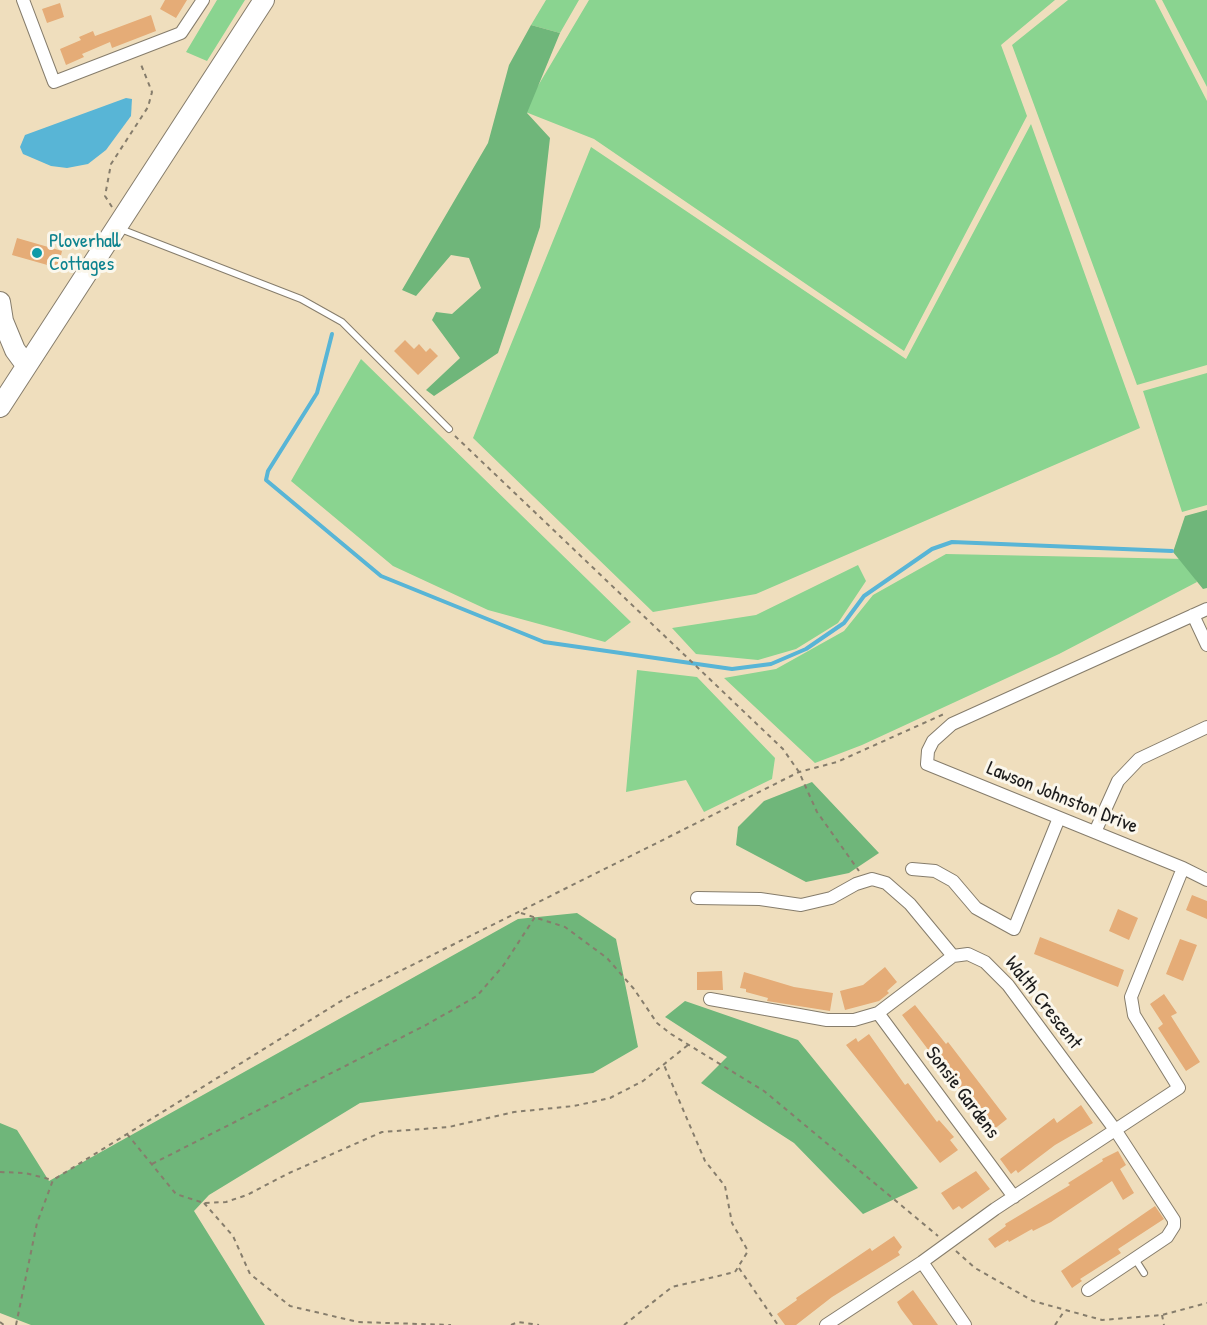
<!DOCTYPE html>
<html>
<head>
<meta charset="utf-8">
<style>
	body { margin:0 }
	canvas { display:block; background:#efdebd }
</style>
</head>
<body>
<canvas width="1207" height="1325"></canvas>
<script>
const context = document.querySelector('canvas').getContext('2d');
context.lineJoin = 'round';
function paint(path, color) {
  context.fillStyle = color;
  context.fill(path, 'evenodd');
}
function poly(rows) {
  const path = new Path2D();
  for (const r of rows) {
    path.moveTo(r[0], r[1]);
    for (let i = 2; i < r.length; i += 2) path.lineTo(r[i], r[i + 1]);
  }
  return path;
}
function trace(path, color, width, dash) {
  context.strokeStyle = color;
  context.lineWidth = width;
  context.lineCap = dash ? 'butt' : 'round';
  context.setLineDash(dash || []);
  context.stroke(path);
}
function drawText(font, color, halo, rows, align = 'center') {
  context.font = font + ' "Patrick Hand",sans-serif';
  context.lineWidth = 6;
  context.setLineDash([]);
  context.textBaseline = 'middle';
  context.strokeStyle = halo;
  context.fillStyle = color;
  for (const [text, x, y, turn = 0] of rows) {
    context.save();
    context.translate(x, y);
    context.rotate((+turn || 0) * Math.PI / 180);
    context.textAlign = isNaN(turn) ? turn : align;
    if (halo) context.strokeText(text, 0, 0);
    context.fillText(text, 0, 0);
    context.restore();
  }
}
paint(poly([
	[217,0,245,0,207,61,186,52],
	[546,0,579,0,560,33,531,25],
	[589,0,1055,0,1001,45,1027,116,904,351,594,139,523,111],
	[1068,0,1155,0,1207,101,1207,365,1137,385,1012,45],
	[1162,0,1207,0,1207,87],
	[1031,124,1140,428,756,594,653,612,473,438,591,147,906,359],
	[361,359,631,622,605,642,488,610,393,566,291,481],
	[1207,373,1207,505,1182,512,1143,391],
	[946,554,1186,559,1197,582,1059,654,862,745,815,763,724,678,776,669,844,631,873,595],
	[858,565,866,581,838,623,796,649,758,660,696,654,672,628,756,615],
	[637,670,697,677,775,758,772,779,704,812,686,780,626,792]
]), '#8ad490');
paint(poly([
	[531,25,560,33,527,113,550,138,540,227,498,353,434,396,426,390,460,358,432,320,436,312,452,314,481,288,469,258,451,255,416,296,402,290,488,143,509,65],
	[1207,510,1207,588,1203,589,1173,552,1185,516],
	[812,782,879,853,849,873,806,882,736,845,738,827,764,801],
	[577,913,616,939,638,1047,593,1073,360,1103,209,1195,194,1211,265,1325,31,1325,0,1313,0,1123,17,1130,49,1181,518,919],
	[685,1001,798,1040,918,1188,863,1214,794,1143,701,1083,727,1057,665,1017]
]), '#6fb67a');
paint(poly([
	[126,98,132,99,131,116,106,150,88,164,67,168,51,166,23,154,20,147,25,135]
]), '#58b5d6');
trace(poly([
	[332,334,317,393,268,471,266,480,381,576,544,642,732,669,771,664,806,649,844,623,864,596,932,549,952,542,1172,551]
]), '#58b5d6', 4);
paint(poly([
	[165,0,187,0,176,18,160,9],
	[60,3,64,17,47,23,42,9],
	[151,15,156,31,112,48,110,42,82,54,84,57,66,65,60,49,81,40,79,37,93,31,95,36],
	[17,238,62,251,58,268,12,255],
	[405,340,414,349,419,344,426,352,430,348,438,356,418,375,394,351],
	[1192,895,1207,901,1207,919,1186,910],
	[1118,909,1138,918,1129,940,1109,931],
	[1040,937,1124,970,1118,987,1034,954],
	[1180,939,1197,945,1183,981,1166,974],
	[885,967,897,982,887,991,889,993,879,1001,845,1010,840,991,863,985],
	[722,971,723,990,697,990,697,972],
	[744,972,794,987,833,993,830,1011,767,1001,768,998,746,992,746,989,740,988],
	[1164,994,1177,1013,1171,1016,1200,1062,1186,1071,1158,1028,1163,1024,1150,1004],
	[915,1005,946,1044,948,1042,1007,1119,993,1130,945,1072,902,1015],
	[869,1034,905,1085,908,1083,937,1122,939,1120,954,1137,950,1140,958,1150,940,1163,846,1045,856,1038,858,1042],
	[1081,1105,1093,1123,1055,1145,1018,1173,1016,1170,1011,1174,1000,1159,1054,1118,1057,1123],
	[1118,1151,1126,1165,1120,1169,1134,1193,1123,1200,1112,1181,1051,1222,1033,1231,1032,1229,1009,1242,1008,1240,995,1248,988,1239,1006,1226,1005,1224,1070,1185,1068,1183,1103,1161,1102,1159],
	[976,1171,990,1189,962,1209,959,1206,953,1210,941,1193],
	[1155,1206,1164,1219,1118,1249,1121,1253,1080,1279,1082,1281,1072,1288,1061,1271],
	[894,1236,902,1247,898,1252,900,1255,832,1297,796,1325,785,1325,777,1314,797,1300,796,1298,870,1248,872,1251],
	[913,1290,938,1325,913,1325,901,1309,897,1302]
]), '#e5ac77');
const lane = poly([
	[118,228,301,299,342,322,449,429],
	[1135,1259,1144,1273]
]);
const street = poly([
	[23,0,54,82,181,33,203,0],
	[1193,615,1207,645],
	[1095,832,1118,781,1139,759,1207,727],
	[1183,868,927,764,928,751,933,741,952,724,1207,609],
	[912,869,935,871,953,881,976,908,1014,929,1059,818],
	[697,898,760,899,801,905,831,898,856,884,872,879,886,883,910,904,953,956,968,954,985,962,1008,985,1116,1131,1174,1220,1174,1226,1167,1237,1088,1290],
	[710,999,827,1020,854,1020,878,1013,953,956],
	[878,1013,1014,1197],
	[922,1262,965,1325],
	[826,1325,922,1262,995,1209,1179,1088,1134,1015,1131,997,1183,868,1207,880]
]);
const primary = poly([
	[0,302,3,321,15,350,26,365],
	[0,407,264,0]
]);
trace(lane, '#867d6c', 8);
trace(street, '#867d6c', 14);
trace(primary, '#867d6c', 22);
trace(poly([
	[112,207,105,196,111,164,148,107,152,92,140,62],
	[455,436,783,749,799,772,817,812,859,871],
	[521,913,565,927,607,958,634,989,657,1023,671,1034,764,1091,938,1236],
	[127,1134,176,1194,204,1203,226,1202,247,1195,287,1174,382,1132,449,1127,514,1112,574,1106,610,1098,643,1081,688,1045],
	[152,1164,426,1025,477,996,503,966,535,917],
	[0,1172,25,1173,53,1180],
	[204,1203,233,1236,250,1274,290,1306,358,1322,451,1325],
	[956,1251,975,1268,1033,1301,1102,1320,1162,1315,1207,1303],
	[739,1268,778,1325],
	[1162,1315,1164,1325],
	[0,1322,4,1325],
	[16,1325,37,1223,53,1180,346,998,799,772,837,762,944,714],
	[511,1325,518,1322,539,1325],
	[624,1325,672,1287,735,1272,748,1251,732,1223,725,1186,705,1161,664,1065],
	[1055,1325,1065,1310]
]), '#867d6c', 2, [4.5, 4.5]);
trace(lane, '#fff', 6);
trace(street, '#fff', 12);
trace(primary, '#fff', 20);
for (const [x, y, r, color] of [
	[37,253,6,"#0f9aa8"]
]) {
  const dot = new Path2D();
  dot.arc(x, y, r, 0, 2 * Math.PI);
  context.fillStyle = color;
  context.fill(dot);
  trace(dot, '#fbf7ec', 2);
}
drawText('20px', '#0d838f', '#fbf7ec', [
	["Ploverhall",49,242],
	["Cottages",49,265]
], 'left');
drawText('20px', '#1c1c1c', '#fbf7ec', [
	["Lawson Johnston Drive",1062,798,22],
	["Walth Crescent",1043,1003,52],
	["Sonsie Gardens",962,1093,53]
]);
</script>
</body>
</html>
